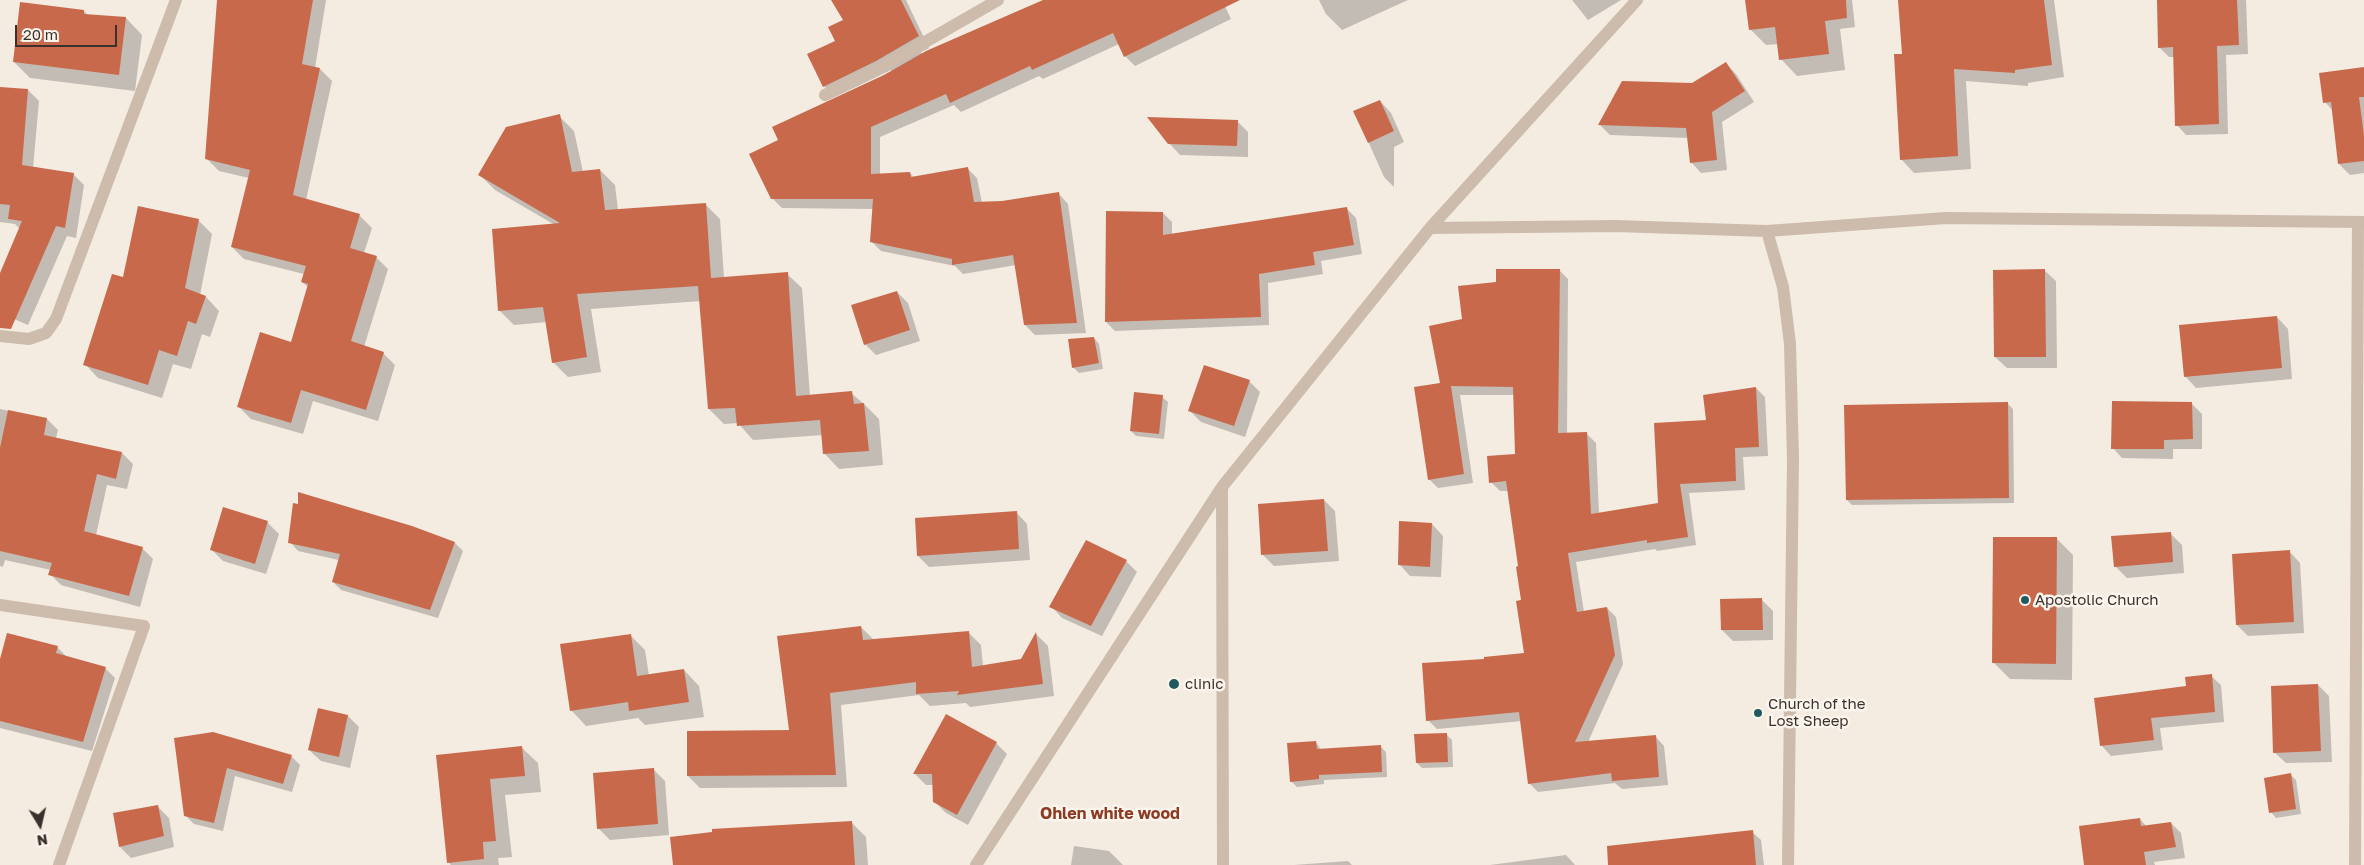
<!DOCTYPE html>
<html>
<head>
<meta charset="utf-8">
<style>
	body { margin:0 }
	#map { position:relative; width:2364px; height:865px; overflow:hidden; background:#f4ebe1; font-family:"Golos Text",sans-serif }
	canvas { display:block }
	.north { position:absolute; left:15px; top:800px; width:50px; height:50px; -webkit-text-stroke:4px #fbf5ee; paint-order:stroke; rotate:171deg; font-size:14px; font-weight:700; line-height:20px; text-align:center; color:#3b302b }
	.north::after { content:''; display:block; margin:auto; width:18px; height:22px; background:#3b302b; clip-path:polygon(50% 0,100% 100%,50% 72%,0 100%) }
	.scale { position:absolute; left:15px; top:25px; width:102px; height:22px; box-sizing:border-box; border:2px solid #3b302b; border-top:0; padding-left:6px; font-size:15px; line-height:18px; white-space:nowrap; color:#3b302b; -webkit-text-stroke:4px #fbf5ee; paint-order:stroke }
</style>
</head>
<body>
<div id="map">
<canvas width="2364" height="865"></canvas>
<div class="north">N</div>
<div class="scale">20 m</div>
</div>
<script>
const context = document.querySelector('canvas').getContext('2d');
context.lineJoin = 'round';
function paint(path, color) {
  context.fillStyle = color;
  context.fill(path, 'evenodd');
}
function poly(rows) {
  const path = new Path2D();
  for (const r of rows) {
    path.moveTo(r[0], r[1]);
    for (let i = 2; i < r.length; i += 2) path.lineTo(r[i], r[i + 1]);
  }
  return path;
}
function trace(path, color, width, dash) {
  context.strokeStyle = color;
  context.lineWidth = width;
  context.lineCap = dash ? 'butt' : 'round';
  context.setLineDash(dash || []);
  context.stroke(path);
}
function drawText(font, color, halo, rows, align = 'center') {
  context.font = font + ' "Golos Text",sans-serif';
  context.lineWidth = 5;
  context.setLineDash([]);
  context.textBaseline = 'middle';
  context.strokeStyle = halo;
  context.fillStyle = color;
  for (const [text, x, y, turn = 0] of rows) {
    context.save();
    context.translate(x, y);
    context.rotate((+turn || 0) * Math.PI / 180);
    context.textAlign = isNaN(turn) ? turn : align;
    if (halo) context.strokeText(text, 0, 0);
    context.fillText(text, 0, 0);
    context.restore();
  }
}
paint(poly([
	[218,0,326,0,315,68,320,69,332,81,306,200,360,216,372,228,364,253,376,257,388,269,364,347,383,353,395,365,378,421,313,401,303,434,251,419,239,407,292,343,309,288,302,282,304,274,244,259,232,247,249,178,219,171,207,159],
	[833,0,906,0,929,48,921,52,922,54,1046,0,1222,0,1231,19,1135,66,1125,56,1119,44,1043,79,1039,76,961,112,954,105,880,137,880,175,910,173,914,178,967,168,977,178,982,203,1002,203,1059,194,1068,204,1086,333,1035,335,1025,325,1016,265,963,274,955,266,881,251,871,241,874,209,782,208,772,198,779,140,892,72,891,70,835,97,824,86,836,41,845,20],
	[1319,0,1408,0,1342,30,1326,14],
	[1572,0,1621,0,1588,20],
	[1746,0,1852,0,1855,27,1840,29,1845,70,1797,76,1781,59,1779,44,1766,45,1750,29],
	[1899,0,2054,0,2064,77,2028,83,2028,86,1966,81,1971,169,1914,173,1901,159,1903,55],
	[2184,0,2246,0,2248,54,2226,55,2228,134,2186,135,2177,125,2175,57,2169,57,2159,47],
	[84,11,88,15,126,18,142,35,135,91,30,78,14,62],
	[1726,64,1736,74,1754,102,1722,122,1727,170,1701,173,1691,162,1688,138,1610,135,1600,125,1623,82,1692,84],
	[2364,68,2364,173,2350,175,2339,164,2333,111,2325,102],
	[0,88,28,90,39,101,33,168,73,174,84,185,76,238,67,236,28,325,0,313,0,276,20,229,15,224,0,222],
	[1380,101,1391,113,1404,142,1394,147,1394,187,1384,177,1355,112],
	[559,116,574,131,583,172,600,170,615,185,618,210,705,204,720,219,724,278,787,274,802,288,810,396,851,393,864,404,879,419,883,465,839,469,825,454,823,435,753,440,738,423,724,424,709,409,701,301,591,309,601,372,568,377,553,362,547,322,514,325,499,310,555,225,495,190,480,175],
	[1237,121,1248,132,1248,157,1180,155,1169,143],
	[1347,209,1356,218,1362,254,1321,261,1323,274,1268,283,1269,325,1115,331,1106,322,1163,213,1172,222,1172,235],
	[198,220,212,234,200,295,206,297,219,311,210,337,202,334,191,369,173,364,162,398,98,378,85,364],
	[1559,270,1568,279,1567,434,1587,434,1596,443,1599,514,1659,504,1708,422,1756,388,1765,397,1768,456,1743,457,1745,490,1689,493,1696,545,1657,551,1655,549,1576,562,1584,612,1607,608,1616,617,1623,664,1588,742,1655,736,1664,746,1668,785,1622,789,1615,783,1538,792,1529,783,1522,721,1437,729,1428,720,1485,660,1526,654,1520,567,1509,491,1500,491,1491,482,1517,455,1515,395,1460,395,1473,483,1438,488,1429,479,1441,384,1464,320,1497,283],
	[2044,270,2056,281,2057,368,2007,368,1995,357],
	[897,292,908,303,920,341,876,355,865,344],
	[2277,317,2288,329,2292,379,2196,388,2185,376],
	[1094,338,1099,344,1103,369,1079,373,1073,367],
	[1249,381,1260,392,1245,437,1201,422,1190,411],
	[1162,397,1168,402,1164,439,1136,436,1131,431],
	[2008,404,2013,409,2014,503,1852,505,1847,500],
	[2192,404,2202,414,2202,449,2173,449,2173,459,2122,458,2113,448],
	[0,409,47,419,58,430,56,438,122,453,133,464,127,489,107,485,96,535,142,548,153,559,140,607,61,585,50,574,51,570,5,560,3,567,0,566],
	[1324,500,1335,511,1339,561,1274,566,1263,555],
	[224,509,268,523,279,534,266,574,223,561,211,549],
	[1016,512,1027,524,1030,560,929,567,918,556],
	[1432,524,1443,536,1441,577,1410,576,1399,564],
	[412,528,455,543,463,551,438,618,341,590,333,582,339,560,298,551,290,542],
	[2170,533,2182,545,2184,573,2127,578,2115,566],
	[2056,538,2073,555,2072,680,2010,679,1994,663],
	[2289,551,2300,563,2304,633,2248,636,2237,625],
	[1126,561,1137,572,1102,636,1062,618,1051,606],
	[1761,599,1773,611,1773,640,1733,641,1722,630],
	[861,627,873,639,969,633,981,645,983,666,1022,660,1036,634,1048,646,1054,696,970,707,966,703,930,706,919,695,841,705,847,787,700,788,688,776,790,731],
	[630,635,645,650,649,676,684,670,699,686,704,717,645,725,638,718,586,726,571,710],
	[57,647,67,657,106,669,115,678,92,751,0,728,0,664],
	[2211,676,2221,685,2224,722,2160,728,2163,750,2111,756,2102,746,2096,699,2187,688],
	[2318,685,2329,696,2332,762,2286,763,2274,752],
	[348,716,359,727,350,768,321,761,309,750],
	[213,734,292,757,300,765,292,792,235,776,223,831,194,824,185,815],
	[1446,734,1452,740,1453,767,1422,768,1417,763],
	[1316,742,1321,750,1380,746,1386,752,1387,777,1324,780,1324,784,1297,787,1291,781],
	[996,743,1007,754,968,825,946,813,934,801,933,785,926,785,915,774],
	[521,747,538,763,541,792,505,795,512,857,498,858,499,865,451,865,448,862,437,756],
	[654,770,665,781,669,835,610,840,599,829],
	[2291,775,2296,780,2301,814,2276,818,2271,812],
	[158,807,169,818,174,847,131,858,120,847],
	[2140,819,2147,827,2171,823,2181,833,2185,858,2154,862,2155,865,2085,865],
	[852,823,866,837,868,865,674,865],
	[1752,832,1761,840,1764,865,1636,865],
	[1074,846,1109,851,1123,865,1071,865],
	[1566,855,1575,865,1490,865],
	[1348,861,1352,865,1294,865]
]), '#0003');
paint(poly([
	[217,0,313,0,302,64,320,68,293,195,360,214,350,248,377,256,351,341,384,352,366,410,301,390,291,423,237,407,260,332,291,342,308,284,301,282,306,266,231,247,250,170,205,159],
	[831,0,901,0,919,36,876,61,823,87,807,54,835,41,828,27,843,20],
	[1043,0,1240,0,1124,57,1113,33,1032,70,1030,66,950,103,946,94,871,127,871,174,910,172,911,177,968,167,974,202,1002,201,1059,192,1077,323,1024,325,1013,255,952,265,952,259,870,242,873,199,771,199,749,154,778,140,772,127,884,75,926,51],
	[1745,0,1846,0,1847,18,1825,21,1829,54,1779,60,1775,27,1749,30],
	[1898,0,2044,0,2052,65,2015,70,2015,73,1954,69,1958,156,1900,160,1894,54,1902,54],
	[2157,0,2237,0,2239,45,2217,46,2219,124,2175,126,2173,47,2158,48],
	[20,2,84,10,84,14,126,17,119,75,13,62],
	[1726,62,1745,91,1712,112,1717,160,1690,163,1686,128,1598,125,1622,81,1692,83],
	[2364,67,2364,97,2359,97,2364,136,2364,161,2338,164,2331,102,2323,103,2319,73],
	[0,87,28,89,22,165,74,173,65,228,56,226,11,329,0,328,0,273,22,221,8,219,10,205,0,204],
	[1380,100,1394,131,1368,143,1353,111],
	[560,114,572,172,600,169,605,210,706,203,711,278,788,272,796,396,852,391,854,404,864,403,869,451,823,454,820,420,737,426,735,408,708,409,698,286,577,294,587,357,552,363,543,307,498,311,492,229,560,223,478,175,506,127],
	[1147,117,1238,120,1237,146,1168,144],
	[138,206,199,219,185,288,206,296,196,324,188,321,177,356,159,350,148,385,83,365,112,274,123,277],
	[1347,207,1354,245,1313,252,1315,265,1259,274,1261,317,1105,322,1106,211,1163,212,1163,235],
	[1496,269,1560,269,1558,433,1587,432,1591,514,1658,503,1654,423,1706,420,1703,395,1756,387,1759,447,1735,448,1736,481,1680,484,1688,537,1647,543,1647,540,1568,553,1577,612,1607,607,1615,655,1575,742,1656,735,1659,777,1612,781,1611,773,1528,784,1519,712,1426,721,1422,663,1484,659,1484,657,1524,653,1516,601,1521,600,1516,567,1518,566,1506,481,1489,483,1487,456,1515,454,1513,387,1451,386,1464,474,1428,480,1414,387,1440,383,1429,326,1462,319,1458,286,1496,282],
	[2045,269,2046,357,1994,357,1993,270],
	[897,291,910,330,864,345,851,305],
	[2277,316,2282,368,2184,377,2179,325],
	[1094,337,1099,363,1072,368,1068,339],
	[1204,365,1250,380,1234,426,1188,411],
	[1134,392,1163,395,1159,434,1130,431],
	[2112,401,2192,402,2193,439,2164,440,2164,449,2111,449],
	[2008,402,2009,498,1846,500,1844,405],
	[8,410,47,418,44,435,122,452,116,479,97,474,84,531,143,547,129,596,48,575,52,563,0,551,0,448],
	[298,492,412,526,455,542,430,610,332,582,340,554,288,543,293,503,298,504],
	[1324,499,1328,551,1261,555,1258,504],
	[223,507,268,521,255,564,210,550],
	[1017,511,1019,549,917,556,915,518],
	[1399,521,1432,523,1430,567,1398,565],
	[2171,532,2173,562,2114,567,2111,536],
	[1993,537,2057,537,2056,664,1992,663],
	[1086,540,1127,560,1091,626,1049,607],
	[2290,550,2294,622,2236,625,2232,554],
	[1762,598,1763,630,1721,630,1720,599],
	[861,626,863,640,969,631,972,667,1021,659,1036,632,1043,684,957,695,959,691,916,694,916,682,830,693,836,775,687,776,687,731,789,730,777,636],
	[7,633,58,646,56,653,106,667,83,742,0,721,0,659],
	[631,634,637,676,684,669,689,702,629,711,628,702,570,711,560,644],
	[2212,674,2215,712,2151,718,2154,740,2100,746,2094,698,2186,686,2185,677],
	[2318,684,2321,751,2273,753,2271,686],
	[318,708,348,715,339,757,308,750],
	[946,714,997,742,957,815,933,802,932,774,913,774],
	[213,732,292,755,283,784,227,768,214,823,184,816,174,738],
	[1447,733,1448,762,1416,763,1414,734],
	[1316,741,1317,749,1381,745,1382,772,1319,775,1319,779,1290,782,1287,743],
	[522,746,525,776,490,779,496,841,483,842,484,859,447,863,436,755],
	[654,768,658,824,597,829,593,773],
	[2291,773,2296,809,2269,813,2264,778],
	[158,805,164,836,119,847,113,813],
	[2140,818,2141,826,2171,822,2176,847,2144,852,2146,865,2084,865,2079,826],
	[852,821,855,865,673,865,670,837,712,832,712,829],
	[1753,830,1756,865,1608,865,1607,846]
]), '#c8694b');
trace(poly([
	[825,95,880,68,998,0],
	[1430,228,1616,226,1767,231,1946,218,2364,222],
	[1767,231,1783,287,1790,344,1793,458,1788,865],
	[0,336,29,339,46,333,56,319,176,0],
	[1222,487,1223,865],
	[0,605,144,626,59,865],
	[976,865,1222,487,1430,228,1637,0],
	[2355,865,2358,222]
]), '#cdbbac', 12);
for (const [x, y, r, color] of [
	[2025,600,5,"#1f5a5e"],
	[1174,684,6,"#1f5a5e"],
	[1758,713,5,"#1f5a5e"]
]) {
  const dot = new Path2D();
  dot.arc(x, y, r, 0, 2 * Math.PI);
  context.fillStyle = color;
  context.fill(dot);
  trace(dot, '#fbf5ee', 2);
}
drawText('15px', '#3b302b', '#fbf5ee', [
	["Apostolic Church",2035,600],
	["clinic",1185,684],
	["Church of the",1768,704],
	["Lost Sheep",1768,721]
], 'left');
drawText('bold 16px', '#8c3b22', '#fbf5ee', [
	["Ohlen white wood",1110,814]
]);
</script>
</body>
</html>
